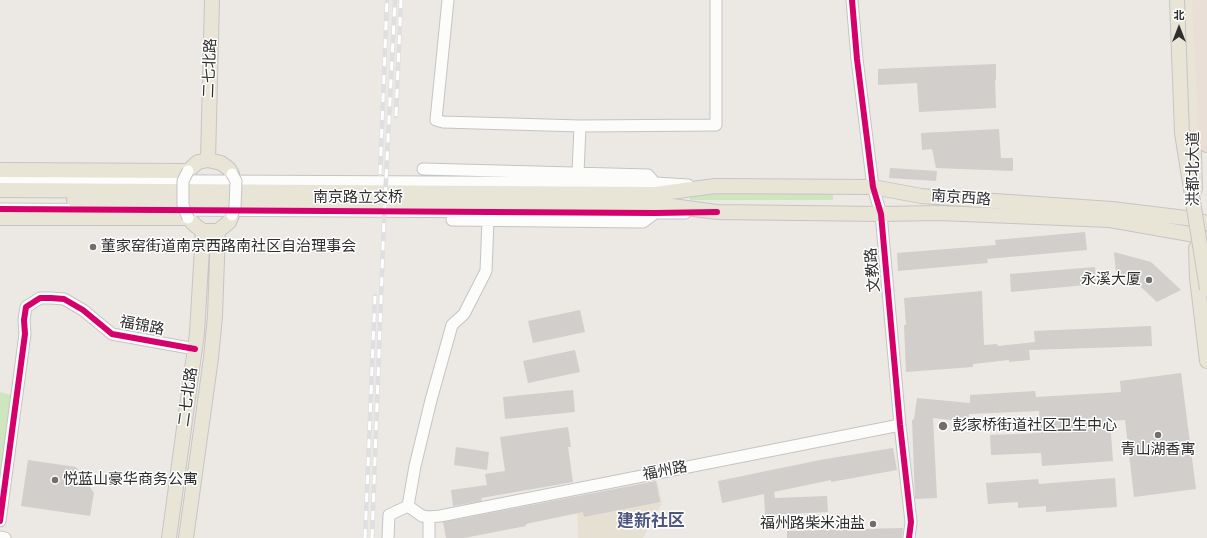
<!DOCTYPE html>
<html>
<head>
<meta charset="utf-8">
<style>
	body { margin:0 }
	#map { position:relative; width:1207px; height:538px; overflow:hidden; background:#ece8e4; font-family:Figtree,"Noto Sans SC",sans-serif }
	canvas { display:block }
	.north { position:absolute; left:1159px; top:8px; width:40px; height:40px; -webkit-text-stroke:3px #fff; paint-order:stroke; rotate:0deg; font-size:11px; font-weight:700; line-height:16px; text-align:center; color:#2e2e2e }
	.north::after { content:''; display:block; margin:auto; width:14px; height:18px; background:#2e2e2e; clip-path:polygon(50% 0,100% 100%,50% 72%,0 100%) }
</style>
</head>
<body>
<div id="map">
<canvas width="1207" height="538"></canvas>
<div class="north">北</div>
</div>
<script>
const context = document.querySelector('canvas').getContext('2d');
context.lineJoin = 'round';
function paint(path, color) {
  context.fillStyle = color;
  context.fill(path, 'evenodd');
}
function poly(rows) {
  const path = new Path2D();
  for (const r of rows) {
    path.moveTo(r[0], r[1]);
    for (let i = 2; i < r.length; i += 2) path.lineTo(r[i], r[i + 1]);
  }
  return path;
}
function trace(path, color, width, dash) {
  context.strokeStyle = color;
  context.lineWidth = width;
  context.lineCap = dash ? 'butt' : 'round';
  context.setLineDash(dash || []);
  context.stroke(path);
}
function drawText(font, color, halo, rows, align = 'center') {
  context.font = font + ' Figtree,"Noto Sans SC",sans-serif';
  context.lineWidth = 3;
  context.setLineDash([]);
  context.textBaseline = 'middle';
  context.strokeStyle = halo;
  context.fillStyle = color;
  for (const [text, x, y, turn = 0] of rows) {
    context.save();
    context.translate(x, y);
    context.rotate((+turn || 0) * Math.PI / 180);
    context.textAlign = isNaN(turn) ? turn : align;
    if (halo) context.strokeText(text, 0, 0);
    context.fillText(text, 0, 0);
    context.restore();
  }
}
paint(poly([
	[657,481,662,503,643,538,578,538,577,498]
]), '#e6e0d3');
paint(poly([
	[833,193,833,200,690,200,690,194],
	[0,392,11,395,0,476]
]), '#cee6be');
paint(poly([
	[996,64,996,80,995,80,996,108,919,112,917,83,878,85,878,69],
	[999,129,1001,158,1013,158,1013,171,936,168,932,149,922,150,921,133],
	[890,168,937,171,936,181,889,178],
	[1085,232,1087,250,987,259,988,263,898,271,897,253,996,245,995,240],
	[1114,252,1151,262,1181,290,1157,302,1141,287,1116,273],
	[1095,267,1096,284,1011,292,1010,274],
	[982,291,984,345,997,344,998,346,1035,342,1034,331,1151,326,1152,346,1029,350,1030,360,1009,362,1009,360,973,364,973,367,906,372,904,325,906,325,904,298],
	[580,310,585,332,533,343,528,321],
	[575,350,580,372,528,383,523,361],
	[1181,373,1196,489,1134,497,1125,420,1110,421,1113,461,1042,466,1041,453,991,455,990,435,1041,433,1039,411,969,414,968,422,933,418,937,498,915,499,912,420,914,419,917,398,970,403,970,395,1035,391,1036,397,1121,392,1120,381],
	[573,390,575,412,505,419,503,397],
	[568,427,571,447,568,447,573,482,481,498,482,501,453,506,451,490,487,485,485,474,505,471,500,437],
	[456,447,489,452,487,470,454,465],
	[893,448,897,470,831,482,831,480,774,492,775,498,827,496,828,512,765,515,764,494,722,503,718,481,820,460],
	[28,460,76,467,94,493,90,516,21,506],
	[1115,478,1117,507,1046,512,1046,506,1018,508,1018,502,988,504,986,483,1038,479,1039,484],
	[656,481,660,502,584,517,583,512,526,524,526,526,464,538,446,538,443,522],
	[903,528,902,538,787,538,787,531]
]), '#d1cecb');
const minor = poly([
	[448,0,436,120,443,122,580,126,716,125,716,0],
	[852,0,857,59,873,187,881,214,900,425,911,522,909,538],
	[423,169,648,175,655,183],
	[578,173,580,126],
	[0,180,655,183,688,185],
	[0,209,685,213],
	[452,220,643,222,655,213],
	[429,517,440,516,900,425],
	[0,521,25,334,24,320,26,307,40,298,51,298,64,299,83,310,112,334,195,349],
	[0,537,5,538],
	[388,538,389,515,408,506],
	[429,538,429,517,422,516,408,506,415,466,431,400,452,325,464,314,486,271,488,220]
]);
const major = poly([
	[1190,0,1195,189],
	[208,160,212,0],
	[0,170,188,171,198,162,208,160,221,163,229,169,232,174],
	[0,190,655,194,715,186,873,187,921,196,1112,209,1194,219,1207,223],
	[74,200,657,204,717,212,881,214,939,213,1110,220,1195,235,1207,240],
	[0,218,188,218,196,226,203,231,218,231,229,222,232,215],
	[1196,248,1197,278,1207,361],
	[169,538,197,333,203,231],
	[186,538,211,358,215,316,218,231]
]);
const highway = poly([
	[1200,0,1207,144]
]);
trace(minor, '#c5c4c5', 13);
trace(major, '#c6c5c4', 16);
trace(highway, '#c6c5c4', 18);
trace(minor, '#fcfcfb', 11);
trace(major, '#e8e4d6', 14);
trace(highway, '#eadfd6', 16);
const rail = poly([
	[396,116,401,0],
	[380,174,387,0],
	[365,538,375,296],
	[372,538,384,220,395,0]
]);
trace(rail, '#dfdfe1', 4.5);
trace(rail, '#fff', 3, [9]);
const minorBridge = poly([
	[232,174,236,181,235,208,232,215],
	[188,218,183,205,183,181,188,171]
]);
const majorBridge = poly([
	[1177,0,1182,133,1207,289]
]);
trace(minorBridge, '#c5c4c5', 13, []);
trace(majorBridge, '#c6c5c4', 16, []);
trace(minorBridge, '#fcfcfb', 11);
trace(majorBridge, '#e8e4d6', 14);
trace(poly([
	[852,0,857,59,873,187,881,214,900,425,911,522,909,538],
	[0,209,655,213,717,212],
	[0,521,25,334,24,320,26,307,40,298,51,298,64,299,83,310,112,334,195,349]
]), '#d6006c', 6);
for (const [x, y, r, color] of [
	[93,247,4,"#706f6e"],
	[1149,280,4,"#706f6e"],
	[943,426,5,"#706f6e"],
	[1158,435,4,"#706f6e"],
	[55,480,4,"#706f6e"],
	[873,524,4,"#706f6e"]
]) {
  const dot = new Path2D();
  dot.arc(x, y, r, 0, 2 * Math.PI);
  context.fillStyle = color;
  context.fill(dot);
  trace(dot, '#fff', 1.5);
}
drawText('15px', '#2e2e2e', '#fff', [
	["二七北路",210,68,-88],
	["洪都北大道",1194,169,-90],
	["南京路立交桥",358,198],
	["南京西路",961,198,4],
	["文教路",873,270,-95],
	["福锦路",142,326,11],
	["二七北路",188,397,-82],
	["福州路",665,471,-11]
]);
drawText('15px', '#2e2e2e', '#fff', [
	["董家窑街道南京西路南社区自治理事会",101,247],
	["永溪大厦",1141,280,"right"],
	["彭家桥街道社区卫生中心",952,426],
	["青山湖香寓",1158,450,"center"],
	["悦蓝山豪华商务公寓",63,480],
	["福州路柴米油盐",865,524,"right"]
], 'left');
drawText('bold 17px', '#4d5680', '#fff', [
	["建新社区",651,521]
]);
</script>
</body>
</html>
